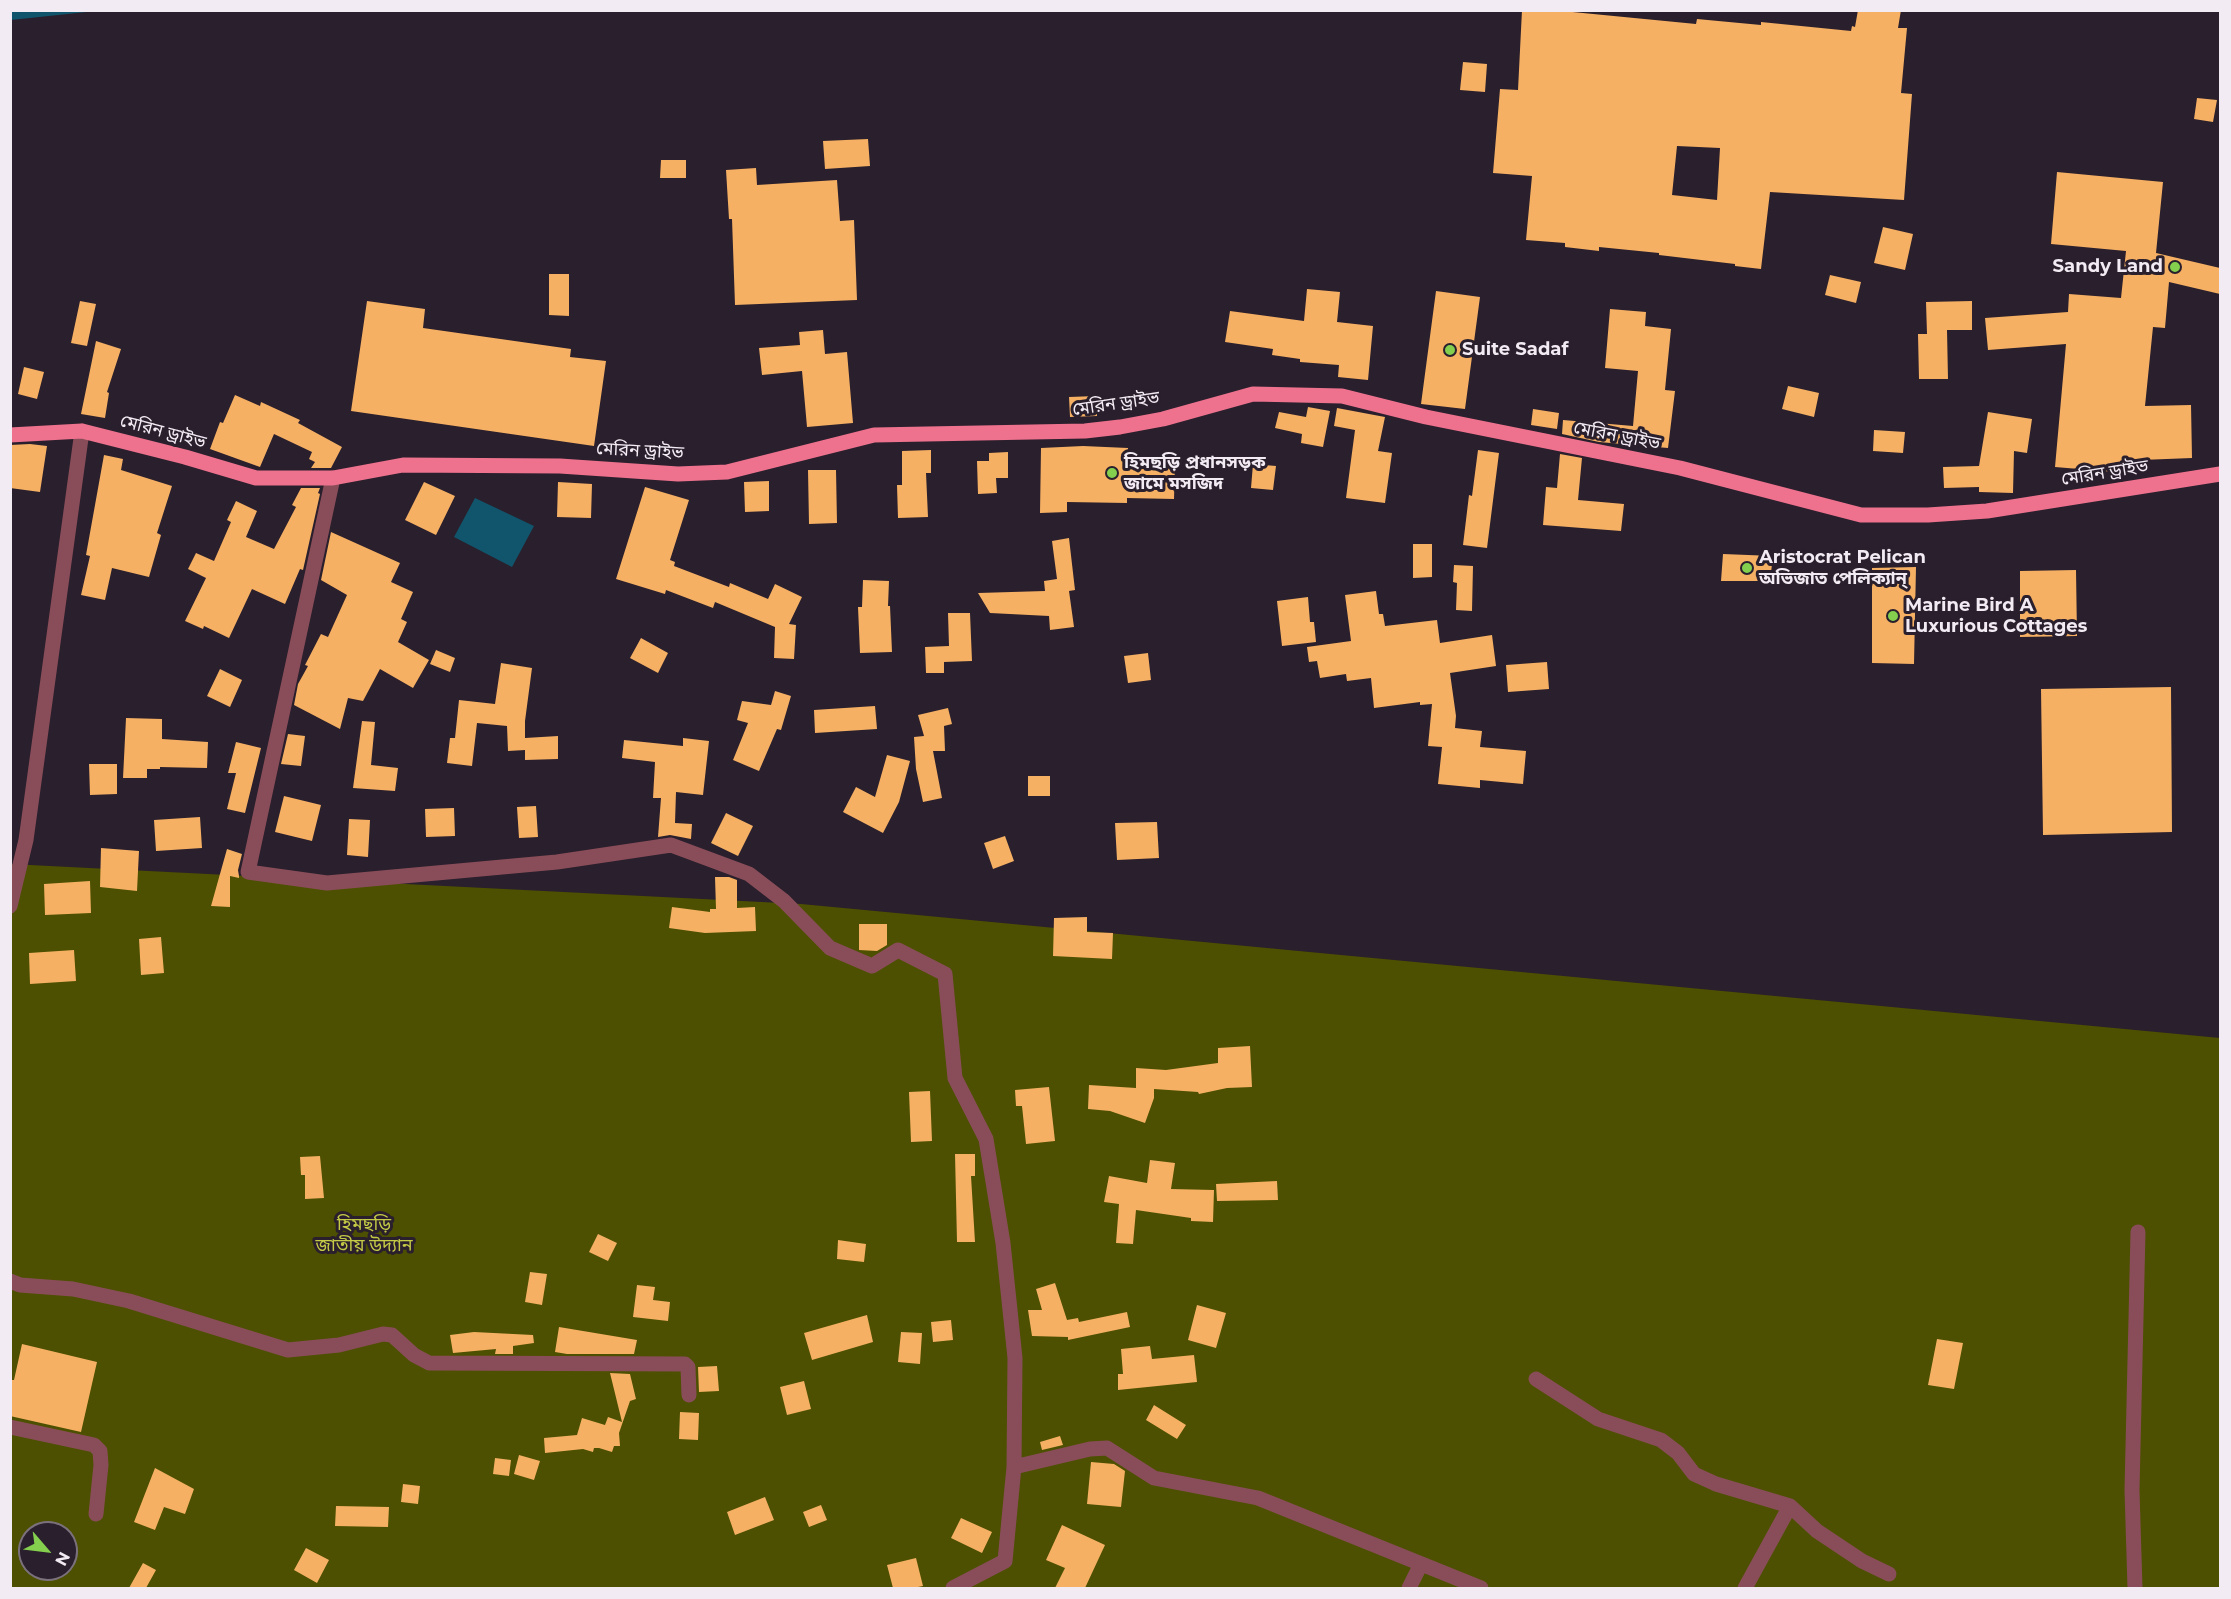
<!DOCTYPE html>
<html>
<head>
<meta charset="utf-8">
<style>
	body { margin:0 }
	#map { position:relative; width:2231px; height:1599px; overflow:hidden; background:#2a1f2c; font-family:Montserrat,sans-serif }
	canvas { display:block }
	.frame { position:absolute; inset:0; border:12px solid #f2ebf4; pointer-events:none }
	.north { position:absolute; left:18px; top:1521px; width:60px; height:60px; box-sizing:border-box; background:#2a1f2c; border:2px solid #7a717c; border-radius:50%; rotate:118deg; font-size:16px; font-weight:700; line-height:24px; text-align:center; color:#f2ebf4 }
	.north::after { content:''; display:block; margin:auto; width:21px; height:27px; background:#84d04e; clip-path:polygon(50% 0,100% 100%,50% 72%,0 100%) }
</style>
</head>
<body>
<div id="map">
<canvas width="2231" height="1599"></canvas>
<div class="frame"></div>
<div class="north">N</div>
</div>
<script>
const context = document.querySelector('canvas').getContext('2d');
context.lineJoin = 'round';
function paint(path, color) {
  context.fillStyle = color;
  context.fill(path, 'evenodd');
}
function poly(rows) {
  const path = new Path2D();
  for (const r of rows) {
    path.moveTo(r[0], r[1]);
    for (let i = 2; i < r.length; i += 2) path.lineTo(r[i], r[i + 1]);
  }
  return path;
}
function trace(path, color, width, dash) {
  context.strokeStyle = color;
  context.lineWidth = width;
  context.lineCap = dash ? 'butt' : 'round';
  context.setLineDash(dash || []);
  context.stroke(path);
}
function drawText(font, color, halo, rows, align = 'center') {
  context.font = font + ' Montserrat,"Noto Sans Bengali",sans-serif';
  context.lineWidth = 6;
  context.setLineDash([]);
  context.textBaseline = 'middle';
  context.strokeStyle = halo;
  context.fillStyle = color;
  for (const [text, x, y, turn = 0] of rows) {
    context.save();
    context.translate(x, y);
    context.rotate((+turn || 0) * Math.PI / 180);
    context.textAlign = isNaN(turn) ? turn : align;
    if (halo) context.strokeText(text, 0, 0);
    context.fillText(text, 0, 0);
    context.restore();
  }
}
paint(poly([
	[10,864,801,904,2220,1038,2220,1588,11,1588],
	[30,1533,66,1533,66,1569,30,1569]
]), '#4d5000');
paint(poly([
	[11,10,96,10,96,11,11,20],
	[475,498,534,526,512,567,454,537]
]), '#11556c');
paint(poly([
	[1522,10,1552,10,1696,24,1697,19,1761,25,1761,22,1851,31,1852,26,1855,27,1858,10,1901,10,1898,28,1907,28,1901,93,1912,94,1904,200,1770,192,1761,269,1735,266,1735,264,1659,255,1659,253,1599,247,1599,251,1565,247,1565,243,1526,240,1532,176,1493,173,1500,89,1518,90],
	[1677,146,1720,148,1717,200,1672,195],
	[1463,62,1487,64,1485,92,1460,90],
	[2197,98,2217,100,2213,122,2194,119],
	[868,139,870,166,825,169,823,141],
	[661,160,686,160,686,178,660,178],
	[756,168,757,185,837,180,840,221,854,220,857,300,735,305,732,219,729,219,726,170],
	[2057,172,2163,182,2156,253,2220,268,2220,294,2169,282,2165,328,2153,327,2145,406,2191,405,2192,458,2141,460,2139,474,2055,467,2066,344,1988,350,1985,318,2068,312,2069,294,2121,298,2126,251,2051,244],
	[1883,227,1913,234,1905,270,1874,263],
	[549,274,569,274,569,316,549,315],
	[1830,275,1861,282,1856,303,1825,295],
	[1307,289,1340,292,1337,322,1373,326,1368,380,1338,377,1339,365,1300,362,1300,359,1272,355,1273,349,1225,342,1230,311,1304,321],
	[1436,291,1480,297,1465,409,1421,404],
	[80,301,96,304,87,346,71,343],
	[367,301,425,309,423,328,571,349,570,357,606,361,594,446,351,411],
	[1972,301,1972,330,1947,330,1948,379,1919,379,1918,334,1927,334,1926,302],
	[1610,309,1646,312,1645,326,1671,329,1665,390,1675,391,1668,448,1599,442,1562,434,1563,420,1633,426,1638,371,1605,368],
	[823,330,825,354,847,352,853,423,807,427,802,371,762,375,759,348,800,345,799,332],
	[96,341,121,349,107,392,109,393,105,418,81,414],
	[24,367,44,372,37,399,18,394],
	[1788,386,1819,393,1814,417,1782,409],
	[235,395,260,406,261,402,300,420,298,423,342,447,331,468,311,468,315,462,309,459,312,452,274,434,260,467,210,449,220,422,223,423],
	[1096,396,1097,416,1070,417,1069,397],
	[1308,407,1330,411,1323,447,1301,443,1302,434,1275,428,1279,412,1306,417],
	[1337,408,1385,417,1378,451,1392,453,1385,503,1346,498,1355,430,1334,426],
	[1533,409,1559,413,1557,429,1531,425],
	[1988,412,2032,419,2027,453,2014,451,2013,493,1979,492,1979,487,1944,488,1943,467,1979,466],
	[1874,430,1905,432,1903,453,1873,451],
	[30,444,47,446,40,492,10,488,10,445],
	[1083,446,1128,448,1128,464,1175,465,1174,499,1127,498,1127,503,1067,502,1067,512,1040,513,1041,448],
	[931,450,931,473,926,473,928,517,898,518,897,485,902,485,902,451],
	[1478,450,1499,453,1487,548,1463,545,1469,495,1472,496],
	[1008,452,1008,478,996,478,997,493,978,494,977,461,989,461,989,453],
	[1560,454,1582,458,1578,500,1624,504,1621,531,1543,525,1546,487,1557,488],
	[104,455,123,459,121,470,172,486,157,533,161,535,149,577,112,568,105,600,81,595,90,556,86,555],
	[1253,464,1276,466,1273,490,1251,488],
	[808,470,836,470,837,523,809,524],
	[769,481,769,511,745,512,744,482],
	[424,482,455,496,436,535,405,520],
	[558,482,592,484,591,518,557,517],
	[645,487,689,500,670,560,675,562,674,566,729,587,730,583,768,599,775,584,802,597,789,624,796,625,794,659,774,658,775,627,715,602,713,608,666,590,665,594,616,579],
	[301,488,320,488,318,493,320,494,303,570,300,569,285,604,252,589,229,638,204,626,203,629,185,621,206,578,188,569,196,553,214,561,231,522,227,520,236,501,257,511,246,537,274,549,296,507,292,505],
	[331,532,400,563,391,582,413,592,401,619,407,622,398,642,429,660,413,688,380,669,363,701,348,698,340,729,294,705,298,684,308,666,305,665,321,634,328,637,347,595,321,580],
	[1069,538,1075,590,1069,591,1074,627,1050,630,1049,616,990,613,978,593,1045,591,1044,581,1057,579,1052,541],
	[1413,544,1432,544,1432,577,1413,578],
	[1723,554,1773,556,1770,581,1721,581],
	[1454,565,1473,566,1472,611,1456,610,1457,583,1453,582],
	[1916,567,1914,664,1872,663,1872,568],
	[2076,570,2077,636,2020,637,2020,571],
	[863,580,889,581,888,606,890,606,892,652,860,653,858,607,862,607],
	[1376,591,1379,614,1383,614,1385,626,1437,620,1440,643,1492,635,1496,666,1450,673,1456,716,1455,728,1482,731,1480,747,1526,751,1523,784,1480,780,1480,788,1438,784,1442,747,1428,746,1432,704,1420,705,1420,702,1374,708,1371,678,1347,681,1346,674,1320,678,1317,661,1309,662,1307,647,1351,641,1345,595],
	[1308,597,1310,622,1314,622,1316,642,1282,646,1277,601],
	[948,613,970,613,972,661,944,662,944,673,926,673,925,647,949,646],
	[641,638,668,653,658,673,630,658],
	[436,650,455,658,450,672,430,664],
	[1148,653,1151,680,1128,683,1124,656],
	[1547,662,1549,689,1508,692,1506,665],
	[501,663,532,668,525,721,525,738,558,736,558,759,525,760,525,750,508,751,507,726,477,723,472,766,447,763,450,738,455,738,459,700,495,704],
	[220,669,242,680,230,707,207,696],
	[2171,687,2172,832,2043,835,2041,689],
	[775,691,791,696,781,730,777,729,759,771,733,760,748,723,737,720,742,701,771,705],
	[875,706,877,729,815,733,814,710],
	[948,708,952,724,944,726,945,751,933,751,942,798,923,802,916,769,914,737,924,736,918,715],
	[126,718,162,719,162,739,208,742,207,768,160,767,160,769,147,769,147,778,123,778],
	[362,721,375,722,371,765,398,768,395,791,353,788],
	[288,734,305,736,301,766,281,764],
	[683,738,709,741,703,795,676,792,675,823,692,824,691,839,670,835,658,837,661,798,653,798,655,762,622,758,624,740,683,746],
	[236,742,261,748,245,813,227,809,236,773,228,773],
	[887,755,910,761,899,802,883,833,843,812,856,787,875,797],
	[89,764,117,764,117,794,90,795],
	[1028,776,1050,776,1050,796,1028,796],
	[284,796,321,805,312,841,275,832],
	[536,806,538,837,519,838,517,807],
	[454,808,455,836,426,837,425,809],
	[726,813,753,826,738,856,711,843],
	[200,817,202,848,156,851,154,820],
	[349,819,370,820,368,857,347,855],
	[1157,822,1159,858,1117,860,1115,823],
	[1005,836,1014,861,993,869,984,843],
	[101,848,139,851,137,891,100,887],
	[227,849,242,854,238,870,239,876,239,878,230,876,230,907,211,906],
	[715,877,729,877,737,880,737,908,755,907,756,931,705,933,669,928,672,907,710,912,710,909,716,909],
	[90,881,91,913,45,915,44,884],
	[1087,917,1087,932,1113,933,1112,959,1053,956,1054,918],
	[859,924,887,924,887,945,877,951,859,950],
	[161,937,164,973,141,975,139,939],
	[74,950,76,981,30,984,29,953],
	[1250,1046,1252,1087,1227,1088,1199,1094,1198,1092,1154,1089,1154,1098,1145,1123,1110,1111,1088,1109,1089,1085,1136,1088,1136,1068,1166,1070,1218,1063,1218,1048],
	[1049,1087,1055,1141,1026,1144,1022,1106,1016,1106,1015,1090],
	[930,1091,932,1141,911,1142,909,1092],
	[955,1154,975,1154,975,1176,971,1176,975,1242,957,1242],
	[320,1156,324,1198,305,1199,305,1175,301,1175,300,1157],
	[1150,1160,1175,1163,1171,1189,1214,1190,1213,1222,1191,1221,1191,1218,1136,1210,1133,1244,1116,1243,1119,1204,1104,1202,1109,1176,1147,1183],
	[1277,1181,1278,1200,1217,1201,1216,1184],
	[598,1234,617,1243,608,1261,589,1252],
	[838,1240,866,1244,864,1262,837,1259],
	[530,1272,547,1274,542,1305,525,1302],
	[1055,1283,1067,1320,1078,1318,1079,1322,1127,1312,1130,1327,1068,1340,1068,1337,1032,1336,1028,1310,1042,1310,1036,1289],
	[637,1285,655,1287,653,1300,670,1302,668,1321,633,1317],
	[1197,1305,1226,1313,1216,1348,1188,1340],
	[867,1315,873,1342,812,1360,804,1333],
	[951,1320,953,1340,933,1342,931,1322],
	[559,1327,637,1340,634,1354,567,1354,555,1352],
	[474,1332,533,1335,534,1343,513,1346,513,1354,495,1354,496,1349,453,1353,450,1335],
	[901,1332,922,1333,920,1364,898,1362],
	[1937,1339,1963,1343,1954,1389,1928,1385],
	[22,1344,97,1362,81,1432,10,1416,10,1380,14,1380],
	[1150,1346,1152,1359,1194,1355,1197,1382,1118,1390,1118,1374,1123,1374,1121,1349],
	[717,1366,719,1391,699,1392,698,1367],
	[610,1373,630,1374,636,1399,630,1401,619,1433,620,1446,614,1446,612,1452,599,1448,594,1448,593,1452,583,1449,545,1453,544,1438,577,1435,582,1418,605,1425,608,1417,622,1422],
	[804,1381,811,1409,787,1415,780,1387],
	[1154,1405,1186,1425,1177,1439,1146,1420],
	[680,1412,699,1413,698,1440,679,1439],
	[1060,1436,1063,1445,1042,1450,1040,1442],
	[519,1455,540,1461,534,1480,514,1474],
	[495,1458,511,1460,509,1476,493,1474],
	[1091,1462,1114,1464,1125,1471,1121,1507,1087,1504],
	[155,1468,194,1489,185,1514,164,1507,155,1530,134,1522],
	[403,1484,420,1486,418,1504,401,1502],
	[765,1497,774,1520,735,1535,727,1512],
	[821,1505,827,1520,809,1527,803,1512],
	[336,1506,389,1507,388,1527,335,1526],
	[961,1518,992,1532,982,1553,951,1538],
	[1062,1525,1105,1545,1085,1588,1055,1588,1065,1568,1046,1560],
	[306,1548,329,1560,317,1583,294,1570],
	[916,1558,923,1586,913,1588,893,1588,887,1565],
	[143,1563,156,1570,146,1588,129,1588]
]), '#f5b064');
trace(poly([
	[333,478,248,872,327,883,557,862,671,845,749,874,784,901,830,948,872,966,898,950,945,974,955,1078,986,1139,1003,1243,1015,1358,1014,1467,1005,1561,953,1588],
	[10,906,26,840,82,431],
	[10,1281,20,1285,73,1289,129,1301,288,1350,339,1345,383,1334,392,1335,414,1355,429,1363,685,1364,688,1367,689,1395],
	[1536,1379,1598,1419,1661,1440,1678,1453,1694,1474,1716,1484,1790,1506,1817,1531,1862,1561,1889,1574],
	[10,1427,94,1445,100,1451,101,1465,96,1514],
	[1014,1467,1090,1449,1107,1448,1154,1478,1258,1498,1481,1588],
	[1409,1588,1421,1564],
	[1745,1588,1790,1506],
	[2135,1588,2132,1490,2138,1232]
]), '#894d59', 15);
trace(poly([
	[10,435,82,431,185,457,256,478,333,478,403,465,560,466,678,474,727,472,874,435,1085,431,1120,427,1163,419,1253,394,1342,396,1426,417,1680,468,1861,515,1928,515,1987,511,2220,474]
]), '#ee728e', 15);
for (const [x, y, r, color] of [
	[2175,267,6,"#84d04e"],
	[1450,350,6,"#84d04e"],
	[1112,473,6,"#84d04e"],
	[1747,568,6,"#84d04e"],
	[1893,616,6,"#84d04e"]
]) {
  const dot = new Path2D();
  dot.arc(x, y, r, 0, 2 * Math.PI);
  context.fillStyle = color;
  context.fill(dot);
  trace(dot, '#2a1f2c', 2);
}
drawText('bold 18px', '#f2ebf4', '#2a1f2c', [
	["Sandy Land",2163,267,"right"],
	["Suite Sadaf",1462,350],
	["হিমছড়ি প্রধানসড়ক",1124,463],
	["জামে মসজিদ",1124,484],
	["Aristocrat Pelican",1759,558],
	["অভিজাত পেলিক্যান্",1759,579],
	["Marine Bird A",1905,606],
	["Luxurious Cottages",1905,627]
], 'left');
drawText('18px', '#f2ebf4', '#2a1f2c', [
	["মেরিন ড্রাইভ",1116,404,-8],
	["মেরিন ড্রাইভ",163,432,15],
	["মেরিন ড্রাইভ",1617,436,11],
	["মেরিন ড্রাইভ",640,451,3],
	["মেরিন ড্রাইভ",2105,473,-9]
]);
drawText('18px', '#c5cb46', '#2a1f2c', [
	["হিমছড়ি",364,1225],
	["জাতীয় উদ্যান",364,1246]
]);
</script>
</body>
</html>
